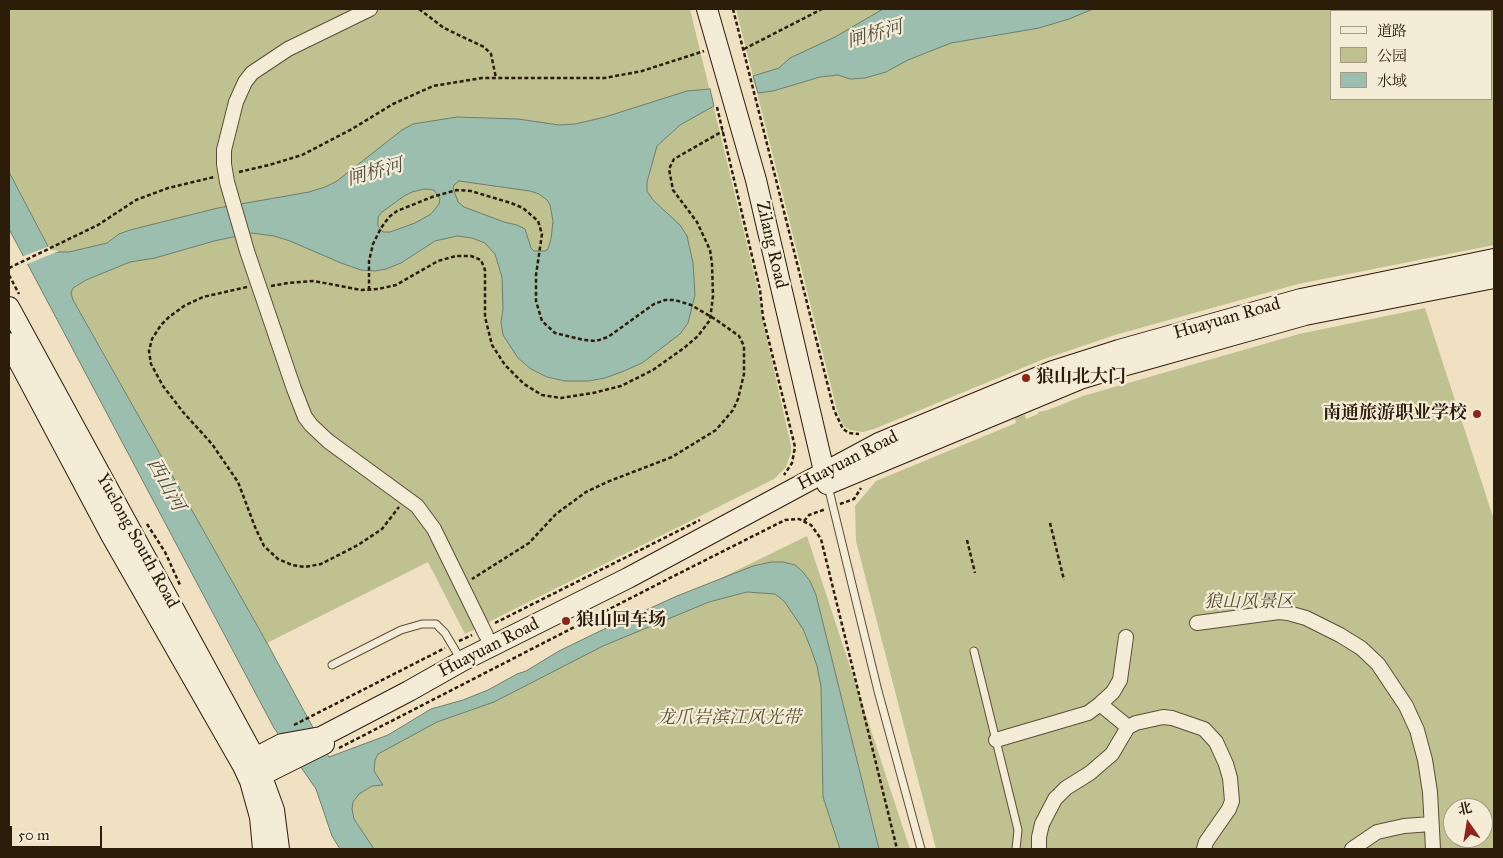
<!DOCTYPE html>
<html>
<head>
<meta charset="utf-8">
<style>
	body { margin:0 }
	#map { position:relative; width:1503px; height:858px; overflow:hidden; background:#f0e1c3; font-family:"IM FELL Great Primer","Noto Serif SC",serif }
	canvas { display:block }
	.frame { position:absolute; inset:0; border:10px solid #2c1c0a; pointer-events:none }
	.legend { position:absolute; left:1330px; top:10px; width:162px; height:90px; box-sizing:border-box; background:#f5ecd8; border:1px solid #a59986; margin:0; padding:6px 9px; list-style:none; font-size:15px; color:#2c1c0a }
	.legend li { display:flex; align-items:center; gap:10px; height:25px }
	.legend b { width:25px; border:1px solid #a59986 }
	.north { position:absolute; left:1443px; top:798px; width:50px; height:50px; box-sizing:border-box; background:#f5ecd8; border:1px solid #a59986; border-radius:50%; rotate:347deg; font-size:14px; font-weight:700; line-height:20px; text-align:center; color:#2c1c0a }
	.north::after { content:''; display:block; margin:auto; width:18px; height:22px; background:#8f2418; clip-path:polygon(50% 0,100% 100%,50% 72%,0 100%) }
	.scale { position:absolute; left:10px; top:826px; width:92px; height:22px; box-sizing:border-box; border:2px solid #2c1c0a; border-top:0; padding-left:6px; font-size:15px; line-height:18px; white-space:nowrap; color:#2c1c0a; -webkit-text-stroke:4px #f5ecd8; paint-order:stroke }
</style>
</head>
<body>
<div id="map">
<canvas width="1503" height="858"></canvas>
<div class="frame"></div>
<ul class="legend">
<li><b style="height:6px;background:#f5ecd8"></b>道路</li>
<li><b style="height:14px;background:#bfc190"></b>公园</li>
<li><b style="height:14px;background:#9bbeaf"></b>水域</li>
</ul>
<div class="north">北</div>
<div class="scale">50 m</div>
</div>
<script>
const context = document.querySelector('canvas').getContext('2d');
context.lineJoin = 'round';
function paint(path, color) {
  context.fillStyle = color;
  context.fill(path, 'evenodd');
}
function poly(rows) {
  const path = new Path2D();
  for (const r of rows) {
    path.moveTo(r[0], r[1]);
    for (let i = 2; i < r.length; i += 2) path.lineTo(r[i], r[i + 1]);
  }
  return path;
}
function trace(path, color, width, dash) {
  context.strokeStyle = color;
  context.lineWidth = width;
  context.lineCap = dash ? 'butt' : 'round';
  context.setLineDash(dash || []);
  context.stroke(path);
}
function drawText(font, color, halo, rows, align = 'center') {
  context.font = font + ' "IM FELL Great Primer","Noto Serif SC",serif';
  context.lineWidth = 4.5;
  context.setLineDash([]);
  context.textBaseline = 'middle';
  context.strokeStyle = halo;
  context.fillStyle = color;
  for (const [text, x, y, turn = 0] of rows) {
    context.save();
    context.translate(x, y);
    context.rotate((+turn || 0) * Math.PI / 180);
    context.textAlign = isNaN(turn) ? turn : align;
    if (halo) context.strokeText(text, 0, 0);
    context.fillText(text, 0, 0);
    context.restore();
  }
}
paint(poly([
	[9,9,690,9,758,290,763,321,791,446,791,453,786,467,774,479,465,634,428,562,267,643,73,300,51,252,9,172],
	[736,9,1494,9,1494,245,1298,284,1115,335,1044,359,874,429,863,432,850,430,845,427,841,421,837,410],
	[1332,11,1492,11,1492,99,1332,99],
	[1425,308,1494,520,1494,849,936,849,856,541,855,506,876,481,1016,423,1015,417,1025,415,1026,419,1038,414,1038,412,1048,410,1083,396,1299,334],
	[1453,808,1483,808,1483,838,1453,838],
	[807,536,910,849,341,849,328,779,564,655]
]), '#bfc190');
const water = poly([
	[883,9,1093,9,1069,19,1039,28,951,43,908,60,886,72,865,78,850,79,838,75,820,77,773,91,758,93,753,76,779,68,790,58,835,37,883,9],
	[710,89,714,106,680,125,657,146,647,182,647,191,653,200,680,225,687,236,693,263,695,295,688,323,680,334,642,363,624,371,605,378,589,381,565,381,547,377,531,369,518,358,503,335,501,322,503,309,502,277,495,254,485,243,472,238,457,236,435,241,401,263,386,269,375,271,361,270,341,263,290,241,274,236,252,233,214,241,155,258,130,262,86,280,73,288,71,293,73,300,267,643,329,757,388,735,431,709,463,700,488,690,517,674,526,671,559,651,598,632,677,596,753,566,771,562,783,562,795,565,802,571,810,581,816,595,879,849,840,849,823,797,821,686,817,666,811,649,803,629,784,601,775,594,747,592,709,602,603,646,494,702,437,722,378,754,375,760,374,771,383,785,372,786,359,794,353,802,352,809,354,819,374,849,340,849,332,836,316,789,274,728,9,229,9,172,51,252,69,252,107,243,119,234,130,230,218,208,309,192,325,187,337,181,402,130,413,124,457,117,518,119,559,125,575,124,605,117,687,91,710,89],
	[459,181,530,191,539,194,547,200,550,205,553,221,551,239,548,249,545,251,534,251,531,248,525,229,517,225,504,222,464,207,458,202,453,188,454,185,459,181],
	[424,189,434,190,440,199,439,204,431,214,415,223,390,232,383,232,378,226,378,217,382,212,404,196,412,192,424,189]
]);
paint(water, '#9bbeaf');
trace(water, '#6f7d6d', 1);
paint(poly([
	[50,246,52,250,59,251,25,265,21,257]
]), '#f0e1c3');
const lane = poly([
	[828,486,878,691,921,849],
	[974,651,1018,830,1016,849],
	[332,665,401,630,422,624,436,624,445,633,461,660]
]);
const street = poly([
	[370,9,288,49,252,73,245,82,236,102,224,150,224,164,227,182,247,251,294,389,305,417,311,425,328,441,417,506,434,529,486,635],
	[1197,623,1279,612,1288,613,1306,618,1340,635,1361,648,1378,664,1406,706,1417,730,1425,760,1430,792,1433,849],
	[1100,704,1128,727],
	[996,740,1088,713,1100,704,1113,692,1120,680,1126,637],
	[1039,849,1039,837,1042,824,1055,799,1066,788,1090,773,1112,754,1128,727,1136,723,1163,717,1172,718,1204,729,1216,742,1226,764,1230,778,1232,801,1229,809,1206,842,1204,849],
	[1352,849,1377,832,1404,826,1431,824]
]);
const secondary = poly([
	[707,9,756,180,827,484],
	[9,307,255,758,274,810,279,849],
	[9,343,111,535,243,766,250,781,260,817,263,849],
	[828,484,1080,379,1123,366,1305,315,1494,278],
	[243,766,255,758,282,744,321,737,409,691,462,661,628,578,879,443,1053,371,1119,350,1301,299,1494,259],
	[250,781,324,744]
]);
trace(lane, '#5d4d38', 9);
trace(street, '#5d4d38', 16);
trace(secondary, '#2c1c0a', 22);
trace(poly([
	[419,9,444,28,484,47,491,54,496,78],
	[733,9,834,410,843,429,849,433,859,434],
	[744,49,822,9],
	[717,107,760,290,763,317,795,447,792,463,784,475],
	[239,172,269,165,302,155,352,129,393,104,433,86,482,78,605,78,642,71,704,51],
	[9,268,98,225,136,200,168,188,214,177],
	[9,275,19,294],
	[271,286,288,283,314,281,361,290,378,289,396,285,438,261,456,256,471,256,481,260,485,270,485,317,492,345,505,365,524,384,542,395,561,398,593,393,621,386,653,370,684,348,698,336,710,320,713,296,712,264,710,250,697,222,673,190,669,169,674,159,723,131],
	[247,287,203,297,184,306,169,317,161,325,152,339,149,351,151,364,163,386,183,412,212,444,238,482,255,527,264,546,278,559,292,565,305,567,321,564,358,545,382,529,399,507],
	[369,290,369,261,373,244,381,228,389,217,397,211,432,197,457,190,471,191,511,203,523,208,538,221,542,234,536,275,536,301,542,321,555,333,584,340,596,341,608,337,654,304,665,300,675,300,691,305,715,319,739,336,744,346,744,374,738,399,733,410,716,430,672,457,607,482,586,492,556,514,529,543,472,579],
	[840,504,854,499,861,488],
	[804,521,809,515,826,509],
	[1050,523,1064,580],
	[147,524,165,552,180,585],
	[967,540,975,573],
	[495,623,700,520],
	[459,641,472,635],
	[294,725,445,648],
	[339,748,664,581,785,520,799,519,811,525,821,539,897,849]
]), '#2c1c0a', 2.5, [4, 2.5]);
trace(lane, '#f5ecd8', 7);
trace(street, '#f5ecd8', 14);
trace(secondary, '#f5ecd8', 20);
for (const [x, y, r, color] of [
	[1026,378,5,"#8f2418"],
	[1477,414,5,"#8f2418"],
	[566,621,5,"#8f2418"]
]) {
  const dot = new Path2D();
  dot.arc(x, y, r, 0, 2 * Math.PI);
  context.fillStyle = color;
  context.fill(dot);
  trace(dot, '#f5ecd8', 2);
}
drawText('18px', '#2c1c0a', '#f5ecd8', [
	["Zilang Road",771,245,77],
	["Huayuan Road",1227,319,-16],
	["Huayuan Road",848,461,-27],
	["Yuelong South Road",137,541,61],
	["Huayuan Road",489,648,-27]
]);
drawText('bold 18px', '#2c1c0a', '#f5ecd8', [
	["狼山北大门",1036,378],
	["南通旅游职业学校",1467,414,"right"],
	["狼山回车场",576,621]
], 'left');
drawText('italic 18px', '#584e32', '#f5ecd8', [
	["狼山风景区",1249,603],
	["龙爪岩滨江风光带",729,719]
]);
drawText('italic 19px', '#4d4d3c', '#f5ecd8', [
	["闸桥河",875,35,-15],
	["闸桥河",375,173,-15],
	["西山河",165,485,61]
]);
</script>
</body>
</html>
